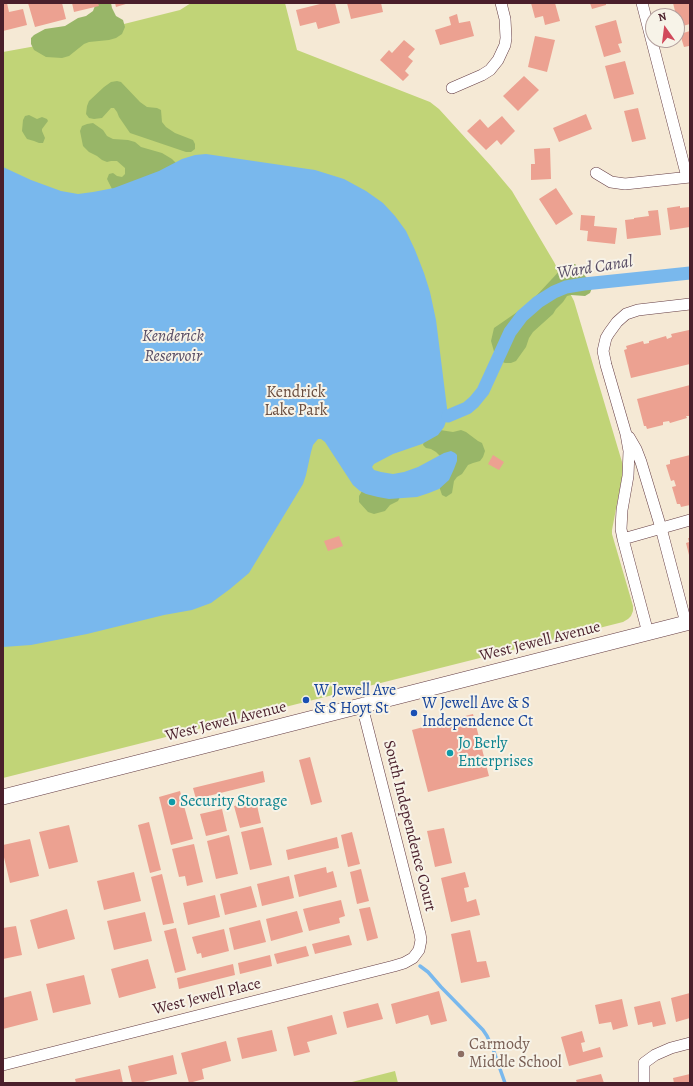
<!DOCTYPE html>
<html>
<head>
<meta charset="utf-8">
<style>
	body { margin:0 }
	#map { position:relative; width:693px; height:1086px; overflow:hidden; background:#f5e9d5; font-family:Alegreya,serif }
	canvas { display:block }
	.frame { position:absolute; inset:0; border:4px solid #4a1f2b; pointer-events:none }
	.north { position:absolute; left:645px; top:8px; width:40px; height:40px; box-sizing:border-box; background:#f7f3e8; border:1px solid #b29e9c; border-radius:50%; rotate:346deg; font-size:11px; font-weight:700; line-height:16px; text-align:center; color:#4a1f2b }
	.north::after { content:''; display:block; margin:auto; width:14px; height:18px; background:#d1495b; clip-path:polygon(50% 0,100% 100%,50% 72%,0 100%) }
</style>
</head>
<body>
<div id="map">
<canvas width="693" height="1086"></canvas>
<div class="frame"></div>
<div class="north">N</div>
</div>
<script>
const context = document.querySelector('canvas').getContext('2d');
context.lineJoin = 'round';
function paint(path, color) {
  context.fillStyle = color;
  context.fill(path, 'evenodd');
}
function poly(rows) {
  const path = new Path2D();
  for (const r of rows) {
    path.moveTo(r[0], r[1]);
    for (let i = 2; i < r.length; i += 2) path.lineTo(r[i], r[i + 1]);
  }
  return path;
}
function trace(path, color, width, dash) {
  context.strokeStyle = color;
  context.lineWidth = width;
  context.lineCap = dash ? 'butt' : 'round';
  context.setLineDash(dash || []);
  context.stroke(path);
}
function drawText(font, color, halo, rows, align = 'center') {
  context.font = font + ' Alegreya,serif';
  context.lineWidth = 4;
  context.setLineDash([]);
  context.textBaseline = 'middle';
  context.strokeStyle = halo;
  context.fillStyle = color;
  for (const [text, x, y, turn = 0] of rows) {
    context.save();
    context.translate(x, y);
    context.rotate((+turn || 0) * Math.PI / 180);
    context.textAlign = isNaN(turn) ? turn : align;
    if (halo) context.strokeText(text, 0, 0);
    context.fillText(text, 0, 0);
    context.restore();
  }
}
paint(poly([
	[191,3,285,3,297,50,430,102,439,109,491,166,512,191,554,262,574,301,622,462,623,472,612,530,612,534,633,606,633,611,631,616,628,619,623,622,3,778,3,52,36,46,180,10],
	[395,1071,398,1083,348,1083]
]), '#c1d477');
paint(poly([
	[96,3,111,3,112,8,116,16,123,20,125,27,122,34,116,38,109,40,89,42,84,44,69,56,62,58,46,57,34,50,31,44,31,38,34,35,45,29,65,26,78,18,86,16,93,11],
	[117,81,121,82,140,102,147,107,157,108,161,110,162,122,166,127,175,133,193,140,195,144,195,149,191,152,186,152,130,133,119,117,117,112,114,108,111,108,102,118,94,119,89,118,86,114,87,106,89,101,104,87,111,82],
	[29,115,37,119,42,117,47,119,48,121,42,129,42,131,45,138,43,143,39,143,34,141,27,139,25,136,22,131,23,120,25,116],
	[93,123,103,130,107,136,113,139,128,140,135,142,141,147,162,153,172,159,178,165,113,191,107,179,109,174,113,173,117,176,122,177,125,174,125,168,117,161,111,161,107,162,102,160,97,156,89,152,83,146,80,131,82,126,87,124],
	[571,264,575,264,580,269,585,276,590,281,592,288,590,293,585,296,571,295,567,296,563,302,556,309,553,314,533,332,529,338,526,347,516,361,511,363,505,363,500,361,495,355,491,341,494,328,523,308,537,295,564,266],
	[440,430,453,432,461,430,466,432,478,441,482,443,485,451,483,457,480,461,473,463,468,465,462,474,457,477,454,481,452,493,446,497,442,495,439,486,440,456,436,452,431,449,426,448,423,445,424,441],
	[362,491,400,497,398,501,390,505,385,511,374,514,368,512,359,502,359,496]
]), '#98b668');
paint(poly([
	[206,154,315,170,344,179,366,191,383,203,395,216,406,231,415,250,424,273,430,292,436,320,448,416,444,427,438,435,422,444,393,454,374,464,372,467,374,470,381,472,393,474,404,472,418,467,444,453,451,451,455,453,457,455,457,461,454,469,449,480,439,489,429,493,417,497,389,499,378,497,366,494,360,491,353,485,325,442,321,439,318,439,313,445,311,452,306,475,303,484,249,573,230,589,211,603,192,610,164,615,87,634,31,645,3,647,3,167,31,180,61,191,78,194,93,192,114,188,159,171,182,159,195,155]
]), '#79b8ed');
trace(poly([
	[420,966,428,972,441,987,483,1030,487,1036,493,1049,505,1083]
]), '#79b8ed', 3.5);
trace(poly([
	[448,416,467,408,474,402,483,391,510,332,522,316,538,302,554,292,566,287,584,284,690,273]
]), '#79b8ed', 13);
paint(poly([
	[7,3,9,12,23,9,27,25,3,31,3,4],
	[28,3,62,3,66,19,35,27],
	[72,3,98,3,99,6,74,12],
	[115,3,129,3,116,7],
	[324,3,335,3,340,23,318,29,316,22,300,26,296,10],
	[347,3,381,3,383,12,351,19],
	[531,3,555,3,560,21,545,25,543,16,535,18],
	[590,3,606,3,606,5,592,9],
	[673,3,689,3,690,8,690,24,679,27],
	[457,14,459,23,470,21,474,36,440,45,435,30,451,25,449,17],
	[616,20,622,43,618,44,621,52,604,57,595,26],
	[690,31,690,49,689,46,684,47,680,34],
	[535,36,555,40,547,72,528,67],
	[404,40,415,49,408,57,413,61,405,71,409,75,403,81,380,60,389,50,392,53],
	[625,61,634,94,614,99,605,66],
	[524,76,539,90,518,111,503,96],
	[638,108,646,139,632,142,624,111],
	[586,114,592,129,559,142,553,128],
	[502,116,515,131,501,145,497,140,486,150,467,131,480,119,488,128],
	[550,148,551,179,531,180,531,164,535,164,534,149],
	[556,188,573,214,556,225,539,199],
	[680,206,680,208,690,207,690,227,670,230,667,208],
	[658,210,661,235,627,239,625,220,634,219,634,218,649,216,648,211],
	[581,215,595,216,594,226,617,228,615,244,587,241,588,231,580,230],
	[689,330,690,332,690,364,631,378,624,350,627,349,626,346,643,341,644,344,649,343,649,341,666,336,667,339,672,337,671,334],
	[690,385,690,416,686,416,687,418,670,423,669,421,663,422,663,425,647,429,646,426,644,426,637,399],
	[493,455,504,462,499,470,488,464],
	[690,455,690,505,681,507,680,504,677,504,672,487,676,486,674,480,671,481,666,465,670,464,670,460],
	[339,536,343,546,328,551,324,541],
	[688,538,690,538,689,555,686,543,689,542],
	[473,714,489,776,428,792,412,730],
	[310,757,322,802,311,805,299,760],
	[263,771,265,782,196,799,193,788],
	[180,791,193,839,171,845,159,797],
	[256,801,261,823,240,828,234,806],
	[222,809,227,831,206,836,200,814],
	[149,822,161,870,150,873,138,825],
	[69,825,78,862,49,869,39,832],
	[263,827,272,865,250,870,241,832],
	[444,828,452,863,435,867,427,831],
	[352,832,360,864,348,867,341,835],
	[229,835,238,874,216,879,207,841],
	[337,837,339,848,288,860,286,850],
	[30,839,39,876,10,883,3,853,3,845],
	[194,844,203,882,187,886,185,876,179,877,172,849],
	[326,867,327,873,333,871,337,887,299,897,294,875],
	[361,869,369,901,357,904,350,872],
	[134,872,141,901,104,910,97,881],
	[465,872,469,887,464,888,467,902,476,899,480,915,451,922,441,878],
	[162,874,174,923,163,925,151,877],
	[289,876,294,898,262,906,257,884],
	[251,886,257,907,225,915,220,894],
	[215,895,220,917,188,925,183,903],
	[341,900,345,916,339,918,340,923,309,931,303,909],
	[370,907,378,938,367,941,359,909],
	[67,909,75,939,38,949,30,920],
	[297,911,303,932,271,941,266,919],
	[145,912,152,941,114,950,107,921],
	[260,920,266,942,234,950,229,928],
	[16,926,22,955,3,959,3,928],
	[176,928,186,970,175,973,164,931],
	[224,929,229,951,202,958,201,953,197,954,192,937],
	[470,930,477,962,486,961,490,977,461,983,451,934],
	[349,935,352,945,315,954,312,944],
	[306,946,309,956,277,964,274,954],
	[270,955,272,966,240,974,238,963],
	[148,959,156,988,119,998,111,969],
	[233,964,235,975,179,989,177,978],
	[84,975,91,1004,53,1013,46,984],
	[31,991,38,1020,3,1029,3,998],
	[439,991,447,1021,431,1025,428,1015,396,1024,391,1004],
	[690,993,690,1018,676,1022,671,998],
	[622,999,628,1026,613,1030,611,1022,599,1024,595,1005],
	[660,1001,666,1024,653,1027,652,1022,638,1025,634,1007],
	[378,1003,383,1019,347,1028,343,1012],
	[332,1015,337,1034,307,1042,310,1052,294,1056,287,1027],
	[272,1030,277,1051,242,1059,237,1038],
	[582,1031,585,1042,581,1043,583,1052,600,1047,603,1057,569,1066,561,1037],
	[226,1041,231,1061,202,1069,204,1079,189,1083,181,1053],
	[173,1055,177,1074,139,1083,132,1083,128,1066],
	[120,1069,123,1083,76,1083,75,1079],
	[601,1074,604,1083,577,1083,576,1080],
	[690,1074,690,1083,674,1083,673,1078]
]), '#eca191');
const minor = poly([
	[642,3,687,177],
	[452,88,482,75,490,70,498,60,505,45,506,38,505,19,501,3],
	[596,173,611,182,625,184,690,177],
	[629,437,636,449,641,462,661,528,686,623],
	[623,539,690,520],
	[648,633,623,539,621,529,622,510,628,476,629,451,626,434,606,365,603,351,606,338,609,333,617,322,626,314,638,310,690,304],
	[3,1065,394,966,404,963,413,958,419,950,421,940,420,934,362,706],
	[644,1083,644,1063,655,1055,671,1048,690,1043]
]);
const secondary = poly([
	[3,797,690,622]
]);
trace(minor, '#643d44', 12);
trace(secondary, '#643d44', 16);
trace(minor, '#fff', 11);
trace(secondary, '#fff', 15);
for (const [x, y, r, color] of [
	[306,700,4,"#1a4fb4"],
	[414,713,4,"#1a4fb4"],
	[450,753,4,"#0f9aa8"],
	[172,802,4,"#0f9aa8"],
	[461,1054,4,"#8d6e63"]
]) {
  const dot = new Path2D();
  dot.arc(x, y, r, 0, 2 * Math.PI);
  context.fillStyle = color;
  context.fill(dot);
  trace(dot, '#f7f3e8', 1.5);
}
drawText('16px', '#684c3e', '#f7f3e8', [
	["Kendrick",296,393],
	["Lake Park",296,411]
]);
drawText('16px', '#4a1f2b', '#f7f3e8', [
	["West Jewell Avenue",540,642,-14],
	["West Jewell Avenue",226,722,-14],
	["South Independence Court",409,826,76],
	["West Jewell Place",207,997,-14]
]);
drawText('16px', '#164399', '#f7f3e8', [
	["W Jewell Ave",314,691],
	["& S Hoyt St",314,709],
	["W Jewell Ave & S",422,704],
	["Independence Ct",422,722]
], 'left');
drawText('16px', '#0d838f', '#f7f3e8', [
	["Jo Berly",458,744],
	["Enterprises",458,762],
	["Security Storage",180,802]
], 'left');
drawText('16px', '#785e54', '#f7f3e8', [
	["Carmody",469,1045],
	["Middle School",469,1063]
], 'left');
drawText('italic 17px', '#584d65', '#f7f3e8', [
	["Ward Canal",595,268,-9],
	["Kenderick",173,337],
	["Reservoir",173,357]
]);
</script>
</body>
</html>
